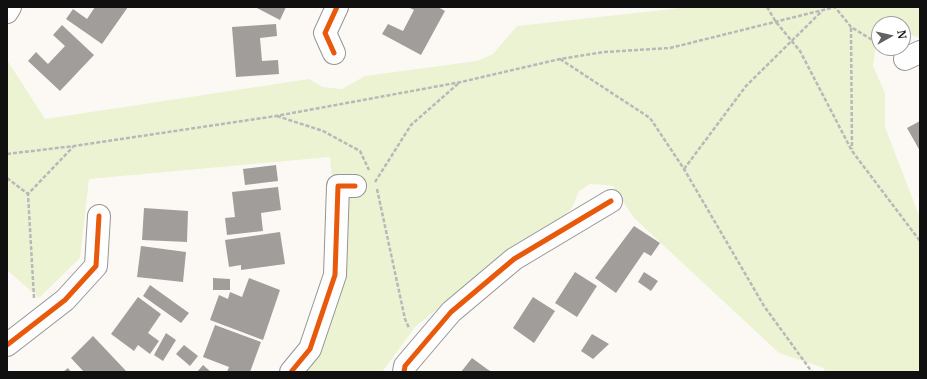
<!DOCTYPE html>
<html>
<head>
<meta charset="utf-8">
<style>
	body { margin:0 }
	#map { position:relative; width:927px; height:379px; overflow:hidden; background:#fcf9f5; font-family:Merriweather,serif }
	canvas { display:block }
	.frame { position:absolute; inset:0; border:8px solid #101010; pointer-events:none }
	.north { position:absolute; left:871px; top:16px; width:40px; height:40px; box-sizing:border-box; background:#fff; border:1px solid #9f9f9f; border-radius:50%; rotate:82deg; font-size:11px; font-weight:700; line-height:16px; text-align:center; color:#101010 }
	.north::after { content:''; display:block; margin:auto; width:14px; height:18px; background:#636260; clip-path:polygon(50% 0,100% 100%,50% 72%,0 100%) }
</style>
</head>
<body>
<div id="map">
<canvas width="927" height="379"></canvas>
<div class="frame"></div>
<div class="north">N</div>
</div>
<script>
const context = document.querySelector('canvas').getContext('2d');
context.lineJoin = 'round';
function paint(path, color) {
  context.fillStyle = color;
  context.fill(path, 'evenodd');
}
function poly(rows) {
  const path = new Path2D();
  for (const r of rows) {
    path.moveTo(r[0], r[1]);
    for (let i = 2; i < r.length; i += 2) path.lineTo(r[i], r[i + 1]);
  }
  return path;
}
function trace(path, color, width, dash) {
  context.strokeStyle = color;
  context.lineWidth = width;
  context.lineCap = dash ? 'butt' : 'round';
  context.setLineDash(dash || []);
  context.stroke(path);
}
paint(poly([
	[690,7,920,7,920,38,903,32,903,24,879,24,879,37,877,37,873,66,885,93,885,127,920,218,920,372,825,372,824,368,779,353,634,218,613,186,604,185,590,184,579,191,572,208,558,221,515,248,416,326,382,372,302,372,342,278,330,157,89,179,80,258,39,298,7,270,7,60,45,119,309,79,323,87,342,89,365,76,477,61,493,54,517,26]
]), '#ebf3d3');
paint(poly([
	[95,7,128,7,102,44,66,19,73,9,87,19],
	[255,7,286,7,280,20],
	[408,7,438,7,445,11,421,55,382,34,388,24,403,31,414,10],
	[276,24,277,36,260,38,262,61,278,60,279,74,236,77,232,27],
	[62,25,94,55,60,91,28,61,36,52,48,64,65,46,53,35],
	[920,121,920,151,907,128],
	[276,165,278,181,245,185,243,169],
	[278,187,281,210,261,213,263,231,227,235,225,218,235,217,232,192],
	[144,208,188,211,187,242,142,240],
	[634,226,660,243,651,256,644,252,616,293,595,278],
	[280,232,285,264,241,270,241,265,229,267,225,240],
	[141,246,186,252,183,282,137,277],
	[575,272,597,286,577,317,555,303],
	[644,272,658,281,651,291,638,282],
	[213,278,230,279,230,290,213,290],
	[249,278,280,290,263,340,210,320,219,295,228,299,230,292,242,297],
	[150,285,189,313,181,323,143,296],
	[138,297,161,314,148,333,159,341,150,354,138,345,134,351,111,334],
	[533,297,555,311,534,343,513,328],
	[215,325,261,342,250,372,227,372,229,367,203,357],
	[166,333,176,340,163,361,154,355],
	[592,334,609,344,593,359,581,351],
	[93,336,127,372,84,372,71,358],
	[184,345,198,356,190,366,176,354],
	[472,358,487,369,492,372,461,372],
	[203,365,211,372,197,372],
	[68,368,71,372,63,372]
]), '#a09d9a');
const minor = poly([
	[7,12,10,7],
	[334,53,325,33,337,7],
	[905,59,920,52],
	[7,345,65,300,96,266,99,216],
	[291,372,310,349,335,275,338,186,355,186],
	[404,372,405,366,451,312,514,259,611,201]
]);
trace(minor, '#969593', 24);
trace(poly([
	[767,7,776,22,800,51,852,151,920,241],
	[851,28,852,149],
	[560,59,650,118,684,169,764,306,812,372],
	[277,116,323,131,360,151,369,170],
	[7,154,74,146,276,116,461,82,560,59,604,52,670,48,835,7,851,27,879,44],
	[684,169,746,86,822,11],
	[7,178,28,194],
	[375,182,411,125,460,82],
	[377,189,405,319,409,328],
	[34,298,28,194,73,147]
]), '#b9b8b8', 2.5, [4, 2]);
trace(minor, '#fffefe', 22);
trace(poly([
	[334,53,325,33,337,7],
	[7,345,65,300,96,266,99,216],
	[291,372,310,349,335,275,338,186,355,186],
	[404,372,405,366,451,312,514,259,611,201]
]), '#e8590c', 5);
</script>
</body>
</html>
